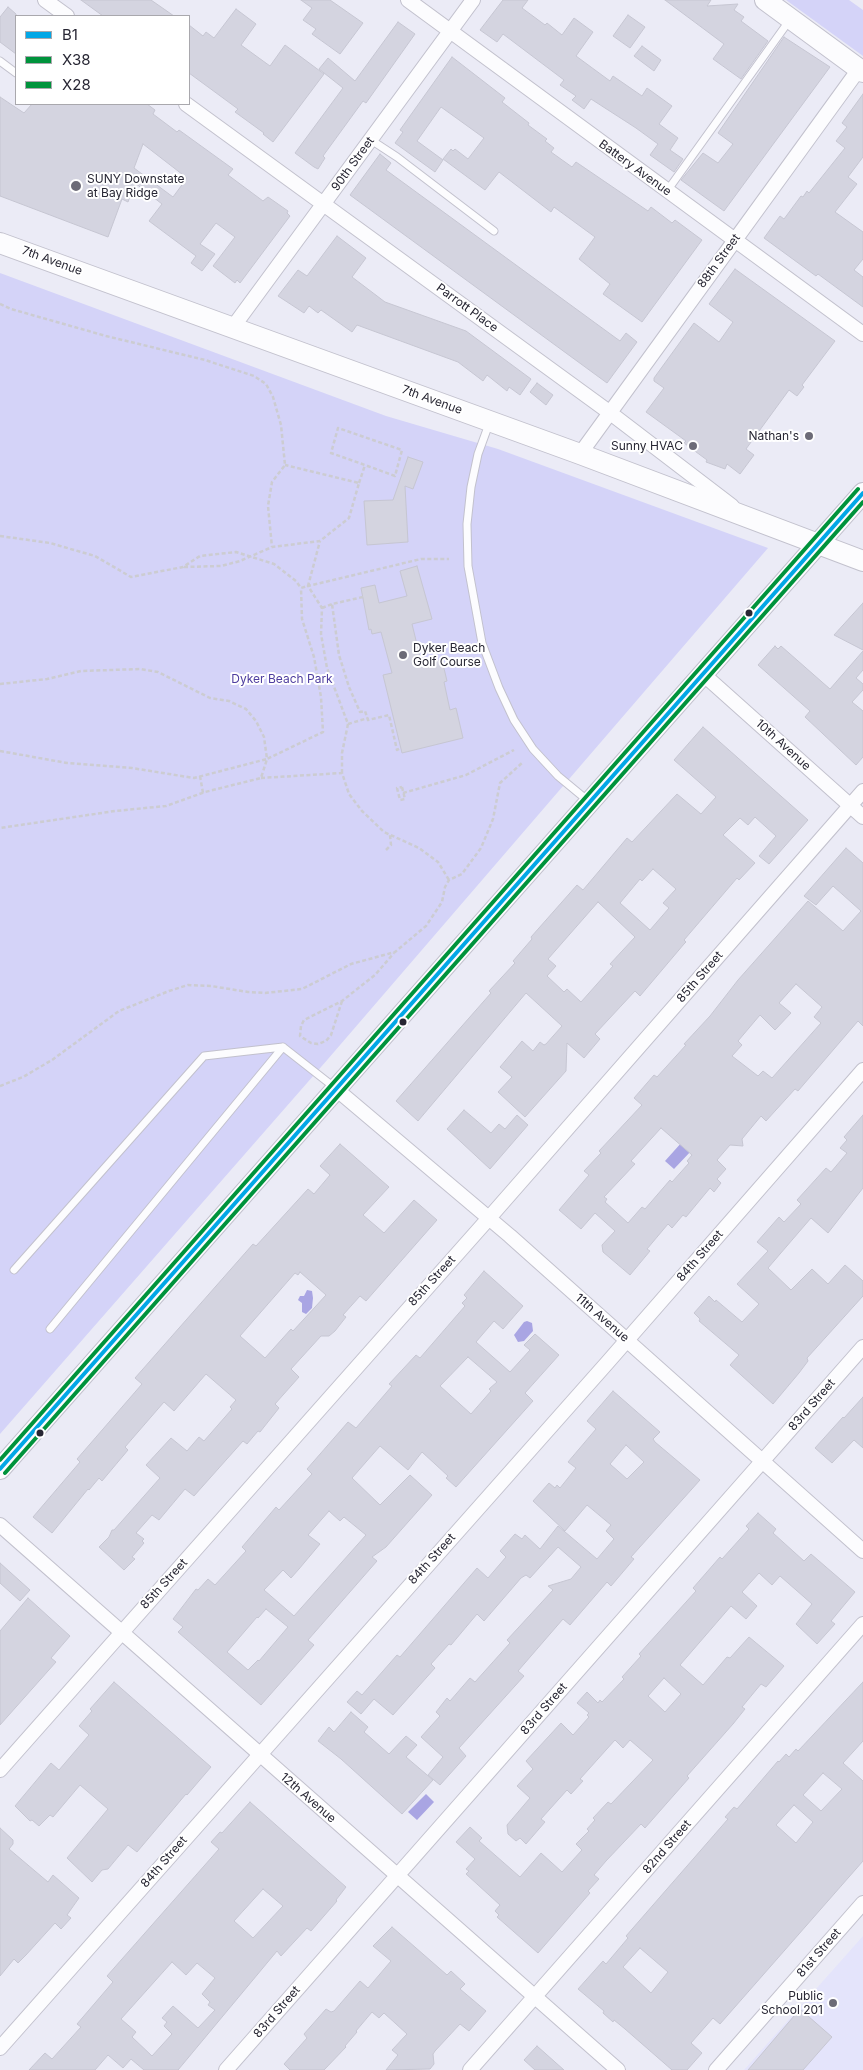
<!DOCTYPE html>
<html>
<head>
<meta charset="utf-8">
<style>
	body { margin:0 }
	#map { position:relative; width:863px; height:2070px; overflow:hidden; background:#ebebf6; font-family:Inter,sans-serif }
	canvas { display:block }
	.legend { position:absolute; left:15px; top:15px; width:175px; height:90px; box-sizing:border-box; background:#fff; border:1px solid #a9a8ad; margin:0; padding:6px 9px; list-style:none; font-size:15px; color:#272633 }
	.legend li { display:flex; align-items:center; gap:10px; height:25px }
	.legend b { width:25px; border:1px solid #a9a8ad }
</style>
</head>
<body>
<div id="map">
<canvas width="863" height="2070"></canvas>
<ul class="legend">
<li><b style="height:6px;background:#02a7e6"></b>B1</li>
<li><b style="height:6px;background:#00933c"></b>X38</li>
<li><b style="height:6px;background:#00933c"></b>X28</li>
</ul>
</div>
<script>
const context = document.querySelector('canvas').getContext('2d');
context.lineJoin = 'round';
function paint(path, color) {
  context.fillStyle = color;
  context.fill(path, 'evenodd');
}
function poly(rows) {
  const path = new Path2D();
  for (const r of rows) {
    path.moveTo(r[0], r[1]);
    for (let i = 2; i < r.length; i += 2) path.lineTo(r[i], r[i + 1]);
  }
  return path;
}
function trace(path, color, width, dash) {
  context.strokeStyle = color;
  context.lineWidth = width;
  context.lineCap = dash ? 'butt' : 'round';
  context.setLineDash(dash || []);
  context.stroke(path);
}
function drawText(font, color, halo, rows, align = 'center') {
  context.font = font + ' Inter,sans-serif';
  context.lineWidth = 4;
  context.setLineDash([]);
  context.textBaseline = 'middle';
  context.strokeStyle = halo;
  context.fillStyle = color;
  for (const [text, x, y, turn = 0] of rows) {
    context.save();
    context.translate(x, y);
    context.rotate((+turn || 0) * Math.PI / 180);
    context.textAlign = isNaN(turn) ? turn : align;
    if (halo) context.strokeText(text, 0, 0);
    context.fillText(text, 0, 0);
    context.restore();
  }
}
paint(poly([
	[863,1936,863,2070,744,2070]
]), '#e4e4fb');
paint(poly([
	[786,0,849,0,863,10,863,56],
	[0,273,386,416,498,449,768,548,328,1059,0,1434]
]), '#d4d3f8');
paint(poly([
	[682,1142,692,1150,674,1169,665,1161],
	[307,1290,312,1291,313,1298,312,1308,306,1314,302,1312,302,1303,298,1300,300,1296,304,1296],
	[527,1321,532,1323,533,1331,524,1341,518,1342,514,1335,524,1322],
	[426,1794,434,1802,417,1820,408,1812]
]), '#a9a5e3');
const building = poly([
	[81,0,151,0,174,16,103,16,81,0],
	[301,0,330,0,363,23,340,54,312,34,316,29,303,20,312,8,301,0],
	[503,0,528,0,522,8,545,25,547,23,562,35,574,18,593,32,576,56,610,81,613,76,642,96,647,88,672,106,659,124,678,138,670,150,683,159,674,172,650,155,658,144,636,128,591,99,584,109,572,100,576,96,560,85,564,80,503,34,497,42,480,30,503,0],
	[665,0,711,0,707,6,738,4,734,10,744,17,741,21,768,41,741,79,713,59,724,44,665,0],
	[8,7,16,14,16,54,0,42,0,17,8,7],
	[236,9,256,24,241,45,270,66,285,45,324,74,273,142,263,134,264,133,235,112,238,109,189,73,189,25,203,36,206,32,214,38,236,9],
	[628,15,645,27,630,48,613,36,628,15],
	[398,22,415,34,366,103,363,101,323,156,325,158,318,169,314,167,295,153,343,88,319,69,328,58,355,81,398,22],
	[784,37,830,67,724,211,681,180,703,153,718,163,733,144,718,133,784,37],
	[642,46,661,60,654,71,634,56,642,46],
	[452,57,505,98,502,102,529,123,528,125,547,139,545,141,554,148,551,152,572,167,576,162,648,211,651,207,672,223,675,220,702,240,642,322,603,294,610,284,579,259,595,237,554,207,551,212,499,172,485,190,443,159,451,149,453,151,455,149,468,159,484,138,466,125,441,107,417,141,443,160,435,172,395,143,403,132,400,130,452,57],
	[863,94,863,157,848,177,857,184,835,212,863,232,863,259,854,270,863,277,863,307,818,274,816,276,764,238,780,216,784,219,801,196,803,197,807,191,809,193,845,148,836,141,847,127,842,123,863,94],
	[0,97,24,113,32,104,147,104,155,110,153,114,177,132,179,130,233,169,228,175,263,201,268,197,288,211,287,213,290,216,240,283,237,280,235,283,213,266,235,237,216,223,200,244,215,254,202,271,191,263,196,256,149,221,162,204,135,183,128,202,122,199,108,237,0,196,0,97],
	[143,144,187,178,173,197,134,168,143,144],
	[380,154,391,163,386,170,609,333,620,341,626,333,637,342,607,383,350,195,380,154],
	[337,236,366,258,352,277,385,302,466,331,531,379,520,395,509,387,507,391,487,375,483,381,458,362,357,325,352,332,321,310,318,313,309,306,304,313,278,296,298,270,307,276,337,236],
	[735,269,835,341,802,385,804,387,797,396,789,390,746,449,754,455,740,474,727,464,725,469,706,462,707,460,684,443,686,441,646,412,664,388,654,381,654,378,694,323,719,342,733,322,709,304,735,269],
	[537,383,553,395,546,405,530,392,537,383],
	[408,457,423,462,413,489,405,486,408,542,367,545,364,501,393,500,408,457],
	[417,566,432,619,412,624,422,665,442,660,447,681,444,682,450,710,456,708,463,738,402,753,383,675,392,673,381,632,372,634,371,629,369,630,361,588,375,585,379,603,407,596,400,571,417,566],
	[863,603,863,650,834,635,863,603],
	[775,646,778,649,781,646,830,689,863,651,863,670,856,678,863,684,863,690,852,702,863,711,863,757,856,765,805,717,810,711,758,665,775,646],
	[703,727,808,820,769,864,759,856,776,836,755,817,748,825,740,818,723,835,755,863,739,880,737,878,684,940,686,942,684,944,640,996,635,991,595,1034,600,1039,584,1058,567,1043,566,1071,525,1117,498,1092,512,1077,500,1067,522,1041,533,1051,540,1042,544,1045,546,1044,562,1026,526,993,418,1121,396,1101,491,993,489,991,515,963,513,961,532,939,531,937,577,885,583,890,627,838,632,842,677,794,701,814,716,797,674,760,703,727],
	[653,869,676,889,663,903,669,908,650,930,620,903,640,879,642,881,653,869],
	[598,902,635,937,610,964,613,966,581,1002,567,989,564,992,547,976,556,966,548,959,598,902],
	[846,848,863,863,863,1026,858,1021,798,1091,795,1089,766,1121,761,1116,742,1139,743,1146,730,1145,717,1160,726,1169,717,1179,721,1183,714,1192,710,1188,686,1217,683,1215,672,1228,668,1224,647,1249,650,1251,630,1275,603,1252,602,1245,615,1231,595,1213,581,1229,559,1210,589,1175,584,1171,601,1153,599,1151,642,1105,634,1098,654,1075,657,1077,686,1045,684,1044,710,1016,738,980,808,901,843,931,861,911,833,886,816,905,804,896,846,848],
	[796,984,822,1007,814,1017,821,1023,772,1078,763,1071,758,1076,732,1056,742,1045,738,1041,760,1015,775,1030,791,1013,779,1003,796,984],
	[661,1128,692,1155,687,1161,689,1163,672,1182,670,1180,645,1209,642,1207,628,1223,605,1202,607,1199,604,1197,635,1164,631,1161,661,1128],
	[464,1110,491,1133,499,1124,505,1129,517,1115,528,1125,490,1169,447,1129,464,1110],
	[863,1115,863,1188,828,1233,811,1218,768,1268,791,1290,812,1269,828,1284,845,1265,863,1281,863,1296,807,1358,808,1361,799,1373,773,1404,730,1365,739,1355,699,1321,700,1319,694,1313,709,1296,715,1302,716,1300,742,1322,759,1304,737,1284,768,1251,757,1242,779,1217,784,1222,801,1204,797,1200,826,1168,831,1172,847,1153,840,1148,847,1140,844,1137,863,1115],
	[340,1144,389,1187,363,1215,384,1233,414,1200,437,1220,366,1301,360,1296,343,1315,346,1317,335,1331,329,1336,321,1336,291,1369,299,1377,275,1404,279,1408,260,1432,258,1431,247,1444,243,1441,194,1496,185,1489,159,1520,152,1515,136,1533,144,1539,142,1541,144,1543,132,1557,135,1559,124,1570,99,1547,109,1537,112,1530,114,1530,160,1478,146,1465,171,1438,187,1451,199,1437,204,1441,232,1409,230,1407,236,1400,206,1374,174,1411,164,1402,125,1447,128,1450,102,1481,99,1478,89,1490,88,1489,52,1533,33,1517,80,1462,77,1459,142,1384,135,1378,253,1244,256,1246,308,1189,314,1194,330,1175,320,1166,340,1144],
	[300,1272,326,1295,293,1331,291,1329,265,1358,240,1336,295,1273,298,1275,300,1272],
	[484,1271,523,1306,503,1329,494,1321,476,1342,510,1372,530,1350,524,1345,535,1334,559,1355,525,1393,533,1401,456,1487,446,1478,448,1476,422,1452,408,1470,380,1446,352,1478,380,1505,410,1475,432,1495,386,1547,372,1557,377,1561,308,1640,314,1645,261,1705,178,1632,183,1627,173,1619,196,1589,198,1590,208,1579,215,1585,246,1551,242,1547,276,1507,279,1510,312,1474,307,1469,348,1422,356,1428,392,1386,389,1384,416,1355,420,1358,465,1306,462,1303,467,1298,464,1295,484,1271],
	[468,1357,497,1382,489,1389,491,1391,471,1414,440,1386,468,1357],
	[329,1511,340,1521,344,1517,366,1535,294,1616,264,1590,283,1570,291,1578,299,1569,320,1544,308,1535,329,1511],
	[266,1609,288,1627,259,1661,258,1660,248,1670,227,1652,257,1617,258,1618,266,1609],
	[613,1391,660,1432,653,1439,655,1442,700,1480,631,1557,634,1559,611,1586,607,1582,570,1625,563,1619,518,1671,524,1676,459,1748,466,1756,440,1785,428,1775,443,1757,421,1737,440,1716,436,1712,447,1698,450,1701,470,1678,475,1682,510,1643,507,1640,553,1590,548,1586,571,1579,581,1567,558,1547,530,1578,526,1575,521,1578,484,1621,477,1614,451,1645,449,1644,431,1664,435,1668,393,1715,374,1699,361,1714,347,1702,357,1691,362,1695,397,1655,400,1657,477,1568,488,1578,506,1557,500,1551,515,1534,522,1539,525,1535,540,1549,558,1526,597,1559,614,1539,606,1531,611,1525,587,1505,565,1531,533,1501,549,1483,555,1488,557,1485,560,1488,576,1468,568,1462,596,1429,587,1421,613,1391],
	[626,1445,644,1462,627,1479,610,1464,626,1445],
	[863,1397,863,1448,854,1440,832,1463,815,1448,843,1417,844,1418,863,1397],
	[758,1513,776,1529,773,1533,804,1561,811,1554,855,1592,831,1621,835,1624,817,1644,796,1624,812,1604,780,1576,772,1585,759,1573,742,1592,757,1606,746,1619,731,1606,680,1665,703,1685,727,1657,730,1658,749,1637,784,1666,766,1687,761,1684,742,1707,745,1709,733,1724,687,1776,689,1778,659,1812,645,1828,641,1824,606,1861,594,1875,599,1879,588,1891,590,1893,538,1953,497,1917,499,1915,495,1911,500,1905,466,1874,469,1871,466,1869,475,1859,456,1842,470,1827,482,1838,479,1841,520,1877,541,1853,562,1872,582,1850,576,1844,589,1831,587,1829,595,1820,593,1818,608,1802,611,1804,653,1760,630,1740,623,1748,615,1740,580,1779,583,1781,571,1794,567,1790,541,1819,545,1822,526,1844,520,1838,516,1841,508,1834,507,1825,530,1798,517,1786,533,1769,526,1761,561,1723,573,1735,589,1717,587,1715,589,1713,577,1703,587,1692,598,1703,600,1700,602,1702,624,1679,622,1677,641,1656,639,1654,696,1591,693,1588,720,1557,722,1559,749,1529,746,1526,758,1513],
	[664,1678,681,1694,665,1712,648,1696,664,1678],
	[0,1563,30,1590,20,1601,0,1583,0,1563],
	[28,1598,70,1636,51,1658,56,1662,0,1725,0,1631,28,1598],
	[114,1682,211,1767,187,1795,186,1794,137,1852,128,1845,108,1869,102,1870,92,1882,67,1858,108,1809,80,1785,53,1817,50,1815,39,1826,32,1820,30,1821,15,1806,51,1763,59,1770,89,1735,79,1726,92,1711,90,1709,114,1682],
	[863,1682,863,1741,843,1763,863,1781,863,1861,720,2024,713,2018,691,2043,702,2053,687,2070,672,2070,625,2029,614,2020,613,2022,603,2013,604,2011,578,1989,603,1961,606,1964,628,1938,626,1936,728,1819,725,1817,734,1807,737,1809,778,1761,779,1762,786,1754,789,1757,796,1749,798,1751,863,1682],
	[823,1773,842,1789,821,1811,803,1795,823,1773],
	[794,1805,813,1822,796,1843,776,1825,794,1805],
	[640,1948,668,1972,651,1993,623,1967,640,1948],
	[351,1712,368,1727,364,1732,389,1754,406,1736,417,1745,406,1757,433,1780,402,1814,341,1759,318,1741,329,1727,334,1732,351,1712],
	[250,1802,346,1887,336,1900,337,1901,311,1931,307,1928,281,1956,277,1951,178,2070,144,2070,131,2059,123,2068,108,2055,95,2070,29,2070,45,2053,52,2059,81,2027,77,2024,113,1982,107,1976,219,1849,211,1842,220,1832,222,1833,250,1802],
	[263,1889,283,1906,253,1938,234,1921,263,1889],
	[172,1962,186,1975,197,1963,215,1978,202,1994,210,2002,208,2005,215,2010,198,2028,173,2006,162,2018,167,2022,164,2026,172,2034,152,2056,132,2037,136,2032,121,2019,172,1962],
	[0,1828,13,1840,13,1844,9,1849,48,1882,53,1875,79,1898,67,1915,71,1918,61,1929,55,1923,26,1955,18,1963,14,1959,0,1976,0,1828],
	[392,1927,447,1975,451,1971,465,1984,460,1989,486,2011,469,2031,460,2024,435,2051,433,2054,434,2064,430,2069,386,2070,398,2055,392,2050,407,2034,384,2013,379,2018,372,2012,356,2031,357,2032,345,2046,346,2047,324,2070,290,2070,284,2064,307,2038,304,2034,326,2009,331,2012,334,2011,360,1981,368,1988,391,1961,373,1946,392,1927],
	[800,2009,832,2037,803,2070,748,2070,800,2009],
	[537,2046,564,2070,535,2070,524,2060,537,2046]
]);
paint(building, '#d4d4e0');
trace(building, '#c6c6d2', 1);
const service = poly([
	[0,61,16,73],
	[371,140,397,157,494,231],
	[667,191,789,21],
	[489,424,478,454,471,487,467,524,468,566,482,643,499,688,514,720,533,749,558,776,587,800],
	[14,1270,204,1056,283,1047],
	[50,1329,283,1047,334,1087]
]);
const minor = poly([
	[45,0,67,16],
	[408,0,863,334],
	[186,104,609,412,732,506],
	[233,327,473,0],
	[580,454,859,69],
	[703,674,863,817],
	[336,1089,510,1236,863,1551],
	[0,1525,618,2070],
	[0,1770,489,1218,863,791],
	[0,2048,607,1363,863,1070],
	[226,2070,863,1347],
	[470,2070,863,1624],
	[716,2070,863,1903]
]);
const secondary = poly([
	[765,0,863,72],
	[0,243,580,454,863,561],
	[0,1469,863,493]
]);
trace(service, '#c2c1cd', 9);
trace(minor, '#c2c1cd', 16);
trace(secondary, '#c2c1cd', 22);
trace(poly([
	[0,304,11,309,106,336,205,360,254,376,266,384,273,397,281,425,285,465,272,482,268,506,272,547],
	[359,483,365,465,331,453,338,428,402,450,395,476,365,465],
	[0,536,50,543,95,556,131,577,183,567,200,556,236,552,274,564,296,581,301,588,308,586,320,541],
	[184,567,221,566,240,561,272,547,320,541,349,518,359,483,285,465],
	[363,597,332,604,339,655,349,687,360,712,365,711,368,720,389,715,397,750,401,748],
	[322,608,332,604],
	[0,684,47,679,81,671,140,669,158,672,210,698,229,701,246,709,256,721,264,737,267,759,323,732,321,697,314,657,302,619,301,588],
	[348,724,368,718],
	[0,751,67,763,132,768,194,778,267,759,261,778,205,792,166,806,115,811,0,828],
	[342,773,342,753,348,724,327,668,321,634,322,608,308,586,421,559,449,559],
	[200,776,203,793],
	[261,778,342,773,349,794,362,811,384,832,419,848,438,862,449,880],
	[402,787,405,799,400,800,397,788,402,787],
	[403,793,466,775,514,750],
	[386,850,391,845,390,835],
	[342,1001,331,1035,326,1041,318,1044,311,1043,300,1036,301,1026,304,1020,342,1001,375,975,394,953],
	[0,1086,23,1077,52,1060,119,1011,169,991,188,985,211,986,248,992,265,993,302,989,351,964,395,952,426,926,442,902,445,887,449,880,462,874,481,848,493,819,500,783,522,763]
]), '#ccccd1', 2.5, [4, 2.5]);
trace(service, '#fcfcfe', 7);
trace(minor, '#fcfcfe', 14);
trace(secondary, '#fcfcfe', 20);
trace(poly([
	[0,1469,863,493]
]), '#02a7e6', 4);
trace(poly([
	[5,1473,863,502]
]), '#00933c', 4);
trace(poly([
	[0,1460,858,489]
]), '#00933c', 4);
for (const [x, y, r, color] of [
	[76,186,6,"#6c6b77"],
	[809,436,5,"#6c6b77"],
	[693,446,5,"#6c6b77"],
	[749,613,4.5,"#272633"],
	[403,655,5,"#6c6b77"],
	[403,1022,4.5,"#272633"],
	[40,1433,4.5,"#272633"],
	[833,2003,5,"#6c6b77"]
]) {
  const dot = new Path2D();
  dot.arc(x, y, r, 0, 2 * Math.PI);
  context.fillStyle = color;
  context.fill(dot);
  trace(dot, '#fff', 2);
}
drawText('12px', '#272633', '#fff', [
	["90th Street",353,164,-54],
	["Battery Avenue",635,168,36],
	["7th Avenue",52,261,20],
	["88th Street",719,261,-54],
	["Parrott Place",467,308,36],
	["7th Avenue",432,400,20],
	["10th Avenue",783,745,42],
	["85th Street",700,977,-49],
	["84th Street",700,1256,-49],
	["85th Street",432,1281,-48],
	["11th Avenue",602,1318,41],
	["83rd Street",812,1405,-49],
	["84th Street",432,1559,-48],
	["85th Street",164,1584,-48],
	["83rd Street",544,1709,-49],
	["12th Avenue",308,1798,41],
	["82nd Street",667,1847,-49],
	["84th Street",164,1862,-49],
	["81st Street",819,1953,-49],
	["83rd Street",277,2012,-49]
]);
drawText('12px', '#272633', '#fff', [
	["SUNY Downstate",87,179,"left"],
	["at Bay Ridge",87,193,"left"],
	["Nathan's",799,436],
	["Sunny HVAC",683,446],
	["Dyker Beach",413,648,"left"],
	["Golf Course",413,662,"left"],
	["Public",823,1996],
	["School 201",823,2010]
], 'right');
drawText('12px', '#4e3e9f', '#fff', [
	["Dyker Beach Park",282,679]
]);
</script>
</body>
</html>
